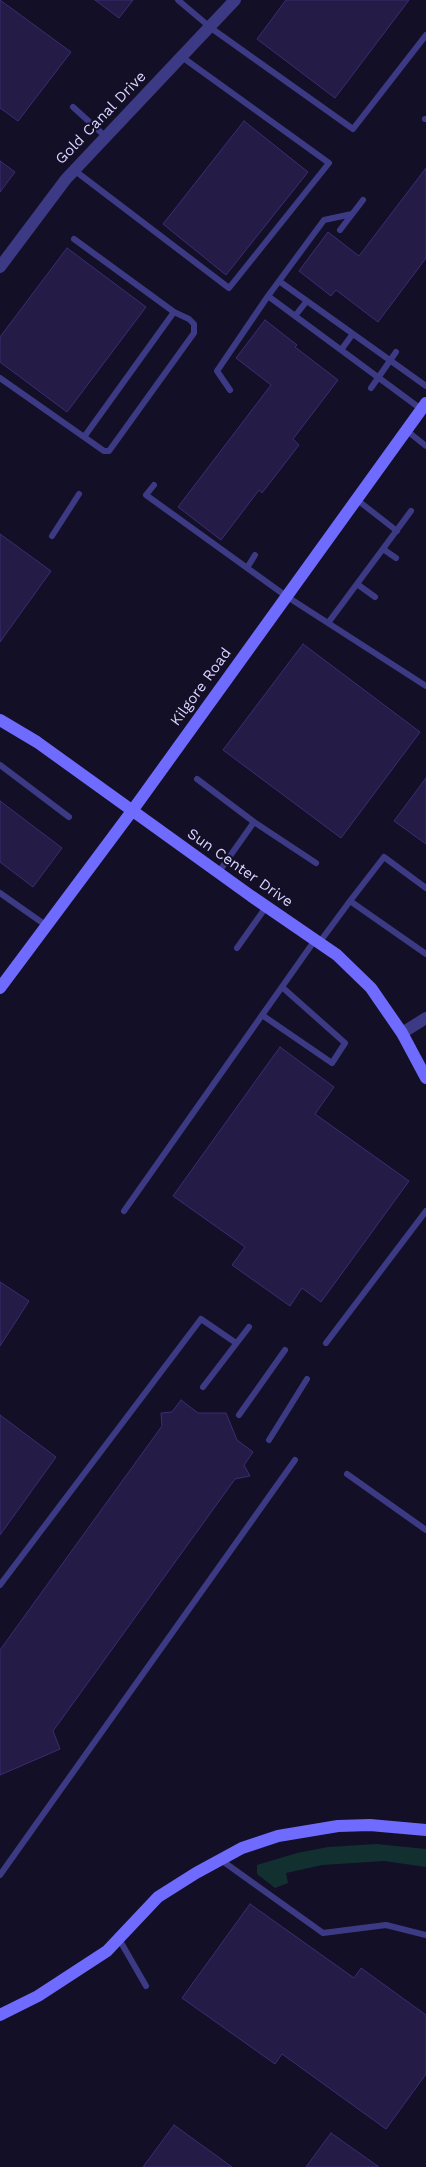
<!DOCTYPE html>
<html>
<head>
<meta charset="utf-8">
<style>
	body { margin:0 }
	canvas { display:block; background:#130f26 }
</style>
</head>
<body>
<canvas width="426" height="2167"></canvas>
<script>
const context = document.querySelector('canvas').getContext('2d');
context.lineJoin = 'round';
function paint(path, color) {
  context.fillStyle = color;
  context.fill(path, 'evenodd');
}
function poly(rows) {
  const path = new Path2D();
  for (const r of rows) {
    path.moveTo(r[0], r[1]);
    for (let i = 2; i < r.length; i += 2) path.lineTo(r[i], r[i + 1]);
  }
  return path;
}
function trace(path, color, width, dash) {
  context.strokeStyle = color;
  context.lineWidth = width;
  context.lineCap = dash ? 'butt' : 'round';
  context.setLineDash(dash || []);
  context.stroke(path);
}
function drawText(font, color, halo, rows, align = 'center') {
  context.font = font + ' "Work Sans",sans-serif';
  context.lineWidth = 4;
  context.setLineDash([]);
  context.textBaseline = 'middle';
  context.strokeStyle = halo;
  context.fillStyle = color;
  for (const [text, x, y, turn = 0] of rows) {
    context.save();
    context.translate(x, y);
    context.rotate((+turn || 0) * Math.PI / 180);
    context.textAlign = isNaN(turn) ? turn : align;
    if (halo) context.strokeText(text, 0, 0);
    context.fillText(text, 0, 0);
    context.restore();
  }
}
paint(poly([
	[376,1844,426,1849,426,1867,384,1861,322,1865,286,1873,288,1883,275,1888,257,1874,257,1865,297,1853,328,1847]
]), '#12302f');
const building = poly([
	[0,0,71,52,18,121,0,108,0,0],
	[95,0,133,0,119,18,95,0],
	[286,0,409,0,335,98,257,39,286,0],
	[244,121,308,172,226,275,163,224,244,121],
	[0,161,15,172,0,192,0,161],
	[426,168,426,258,378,322,336,290,331,296,299,271,328,232,359,256,426,168],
	[67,248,146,307,67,412,0,362,0,337,67,248],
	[265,320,297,345,295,347,338,380,293,439,299,445,262,493,259,490,221,540,178,507,271,385,236,358,265,320],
	[0,534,51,571,0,642,0,534],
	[303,644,420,732,341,838,223,750,303,644],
	[426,778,426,844,394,821,426,778],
	[0,801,62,848,33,887,0,862,0,801],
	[280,1047,334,1087,315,1114,409,1181,321,1302,302,1288,290,1306,232,1265,245,1247,173,1196,280,1047],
	[0,1282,29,1301,0,1346,0,1282],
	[181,1400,198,1413,226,1413,237,1440,253,1452,244,1465,250,1476,235,1479,53,1731,60,1749,0,1775,0,1650,162,1426,161,1413,172,1412,181,1400],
	[0,1415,56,1457,0,1535,0,1415],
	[250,1904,354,1978,361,1968,426,2015,426,2074,386,2129,282,2054,275,2064,182,1998,250,1904],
	[174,2125,232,2167,143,2167,174,2125],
	[331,2133,379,2167,306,2167,331,2133]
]);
paint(building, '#241b47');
trace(building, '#3b2d73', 1);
trace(poly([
	[178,0,211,28,353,129,426,35],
	[73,107,106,137],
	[425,119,426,119],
	[74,170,229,288,329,163,182,57],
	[340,230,363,200],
	[279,281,426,386],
	[268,296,421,409],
	[295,316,306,302],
	[341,350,352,335],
	[0,378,104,451,109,451,194,333,194,324,189,319,174,312,74,239],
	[371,388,396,352],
	[230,390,217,371,268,296,324,220,352,214],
	[406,430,426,446],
	[84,437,174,312],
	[154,485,146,495,286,596,426,686],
	[356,499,397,531],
	[52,536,79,494],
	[383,549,396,558],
	[247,568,255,555],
	[357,584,375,597],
	[328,623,411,511],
	[0,765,69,817],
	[197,779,254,822,218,873],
	[254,822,316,863],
	[0,893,47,926],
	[350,901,384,857,426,888],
	[319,943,350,901,426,954],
	[237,948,266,907],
	[262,1015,332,1063,345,1043,282,987],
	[124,1211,315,940],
	[326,1343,426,1211],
	[203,1387,249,1327],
	[239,1415,285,1350],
	[269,1440,307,1379],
	[347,1474,426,1530],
	[0,1585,201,1319,236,1343],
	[221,1860,323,1933,386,1925,426,1935],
	[0,1875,295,1460],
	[119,1939,146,1986]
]), '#3d3a85', 6);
trace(poly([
	[0,267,66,179,235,0],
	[402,1033,426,1018]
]), '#3d3a85', 12);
trace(poly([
	[0,720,37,742,251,896,337,955,371,988,402,1033,426,1078],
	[0,988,132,811,426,403],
	[0,2015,38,1996,107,1951,158,1897,196,1873,242,1848,278,1836,338,1826,370,1825,426,1830]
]), '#6f6bff', 12);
drawText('15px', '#d9d4ff', '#130f26', [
	["Gold Canal Drive",101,118,-46],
	["Kilgore Road",201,687,-54],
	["Sun Center Drive",240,868,35]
]);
</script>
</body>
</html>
